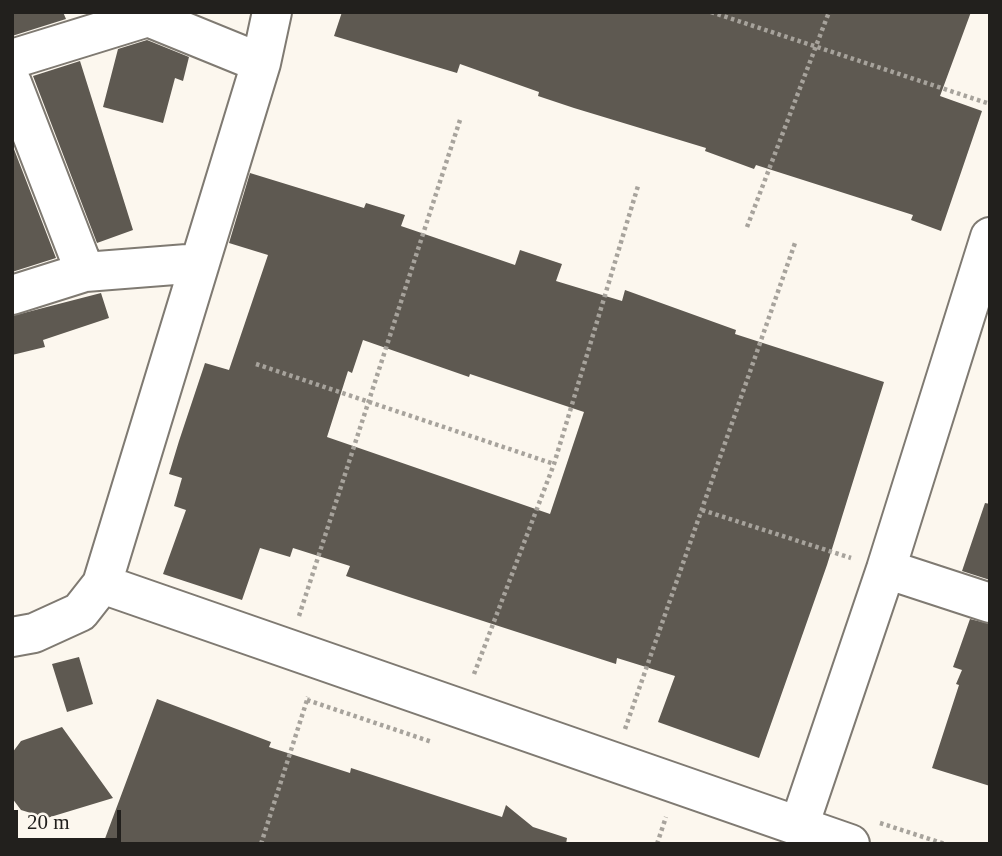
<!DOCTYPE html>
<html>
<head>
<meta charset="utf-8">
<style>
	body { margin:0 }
	#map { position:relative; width:1002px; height:856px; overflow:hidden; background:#fcf7ee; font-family:Georgia,serif }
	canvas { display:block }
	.frame { position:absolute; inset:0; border:14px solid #22201d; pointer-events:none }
	.scale { position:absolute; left:14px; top:810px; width:107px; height:32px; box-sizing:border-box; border:4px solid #22201d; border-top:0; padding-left:9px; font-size:21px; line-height:24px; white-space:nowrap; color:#22201d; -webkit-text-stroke:5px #fcf7ee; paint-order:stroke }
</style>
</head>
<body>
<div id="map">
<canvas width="1002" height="856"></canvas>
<div class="frame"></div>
<div class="scale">20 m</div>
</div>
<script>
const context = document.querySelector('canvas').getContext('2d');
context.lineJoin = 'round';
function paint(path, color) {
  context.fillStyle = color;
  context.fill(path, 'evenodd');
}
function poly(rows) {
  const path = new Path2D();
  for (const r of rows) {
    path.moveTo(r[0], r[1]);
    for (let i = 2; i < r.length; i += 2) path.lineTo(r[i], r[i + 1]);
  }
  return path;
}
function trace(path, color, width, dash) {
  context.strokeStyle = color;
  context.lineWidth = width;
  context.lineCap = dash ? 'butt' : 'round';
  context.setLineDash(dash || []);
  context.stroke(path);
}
paint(poly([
	[12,12,63,12,66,19,12,36],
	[342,12,971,12,940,96,982,111,941,231,911,220,913,215,756,165,754,169,705,151,706,148,574,108,538,96,539,92,460,64,457,73,334,36],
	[147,40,189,57,183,81,175,78,163,123,103,107,118,49],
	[80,61,133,230,97,243,33,76],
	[12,144,56,258,12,272],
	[250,173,364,208,366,203,405,215,401,226,515,265,520,250,562,264,556,281,622,301,625,290,736,330,735,334,884,382,827,565,759,758,658,722,675,676,617,658,616,664,412,598,346,576,350,566,293,548,290,557,260,548,242,600,163,574,186,510,174,506,182,478,169,474,179,441,205,363,229,370,268,255,229,243],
	[363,340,469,377,470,374,584,412,550,514,327,437,348,371,352,373],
	[101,293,109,318,43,340,45,347,12,355,12,316],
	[985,503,990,504,990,580,962,571],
	[970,619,990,624,990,786,932,768,959,685,956,684,962,670,953,667],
	[79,657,93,704,67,712,52,664],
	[157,699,271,742,269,747,350,773,351,768,502,817,506,805,533,827,567,838,566,844,103,844],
	[62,727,113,798,47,818,21,810,12,798,12,753,21,741]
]), '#5e5951');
const minor = poly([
	[12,59,148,17,261,63],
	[12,83,85,272],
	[12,295,85,272,200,263],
	[886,569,990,603],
	[102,584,850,844],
	[12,637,34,633,80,612,102,584,261,63,272,12],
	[799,826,886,569,990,237]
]);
trace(minor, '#7f7a72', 42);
trace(poly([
	[711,12,990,104],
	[747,227,829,12],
	[256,364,554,464],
	[702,510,851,558],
	[299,616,460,120],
	[474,674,554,464,638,186],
	[307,700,432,742],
	[625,729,795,243],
	[880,823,945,844],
	[261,844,308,697],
	[657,844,666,817]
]), '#a7a39c', 4.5, [3.5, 3.5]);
trace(minor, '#fff', 38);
</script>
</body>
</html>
